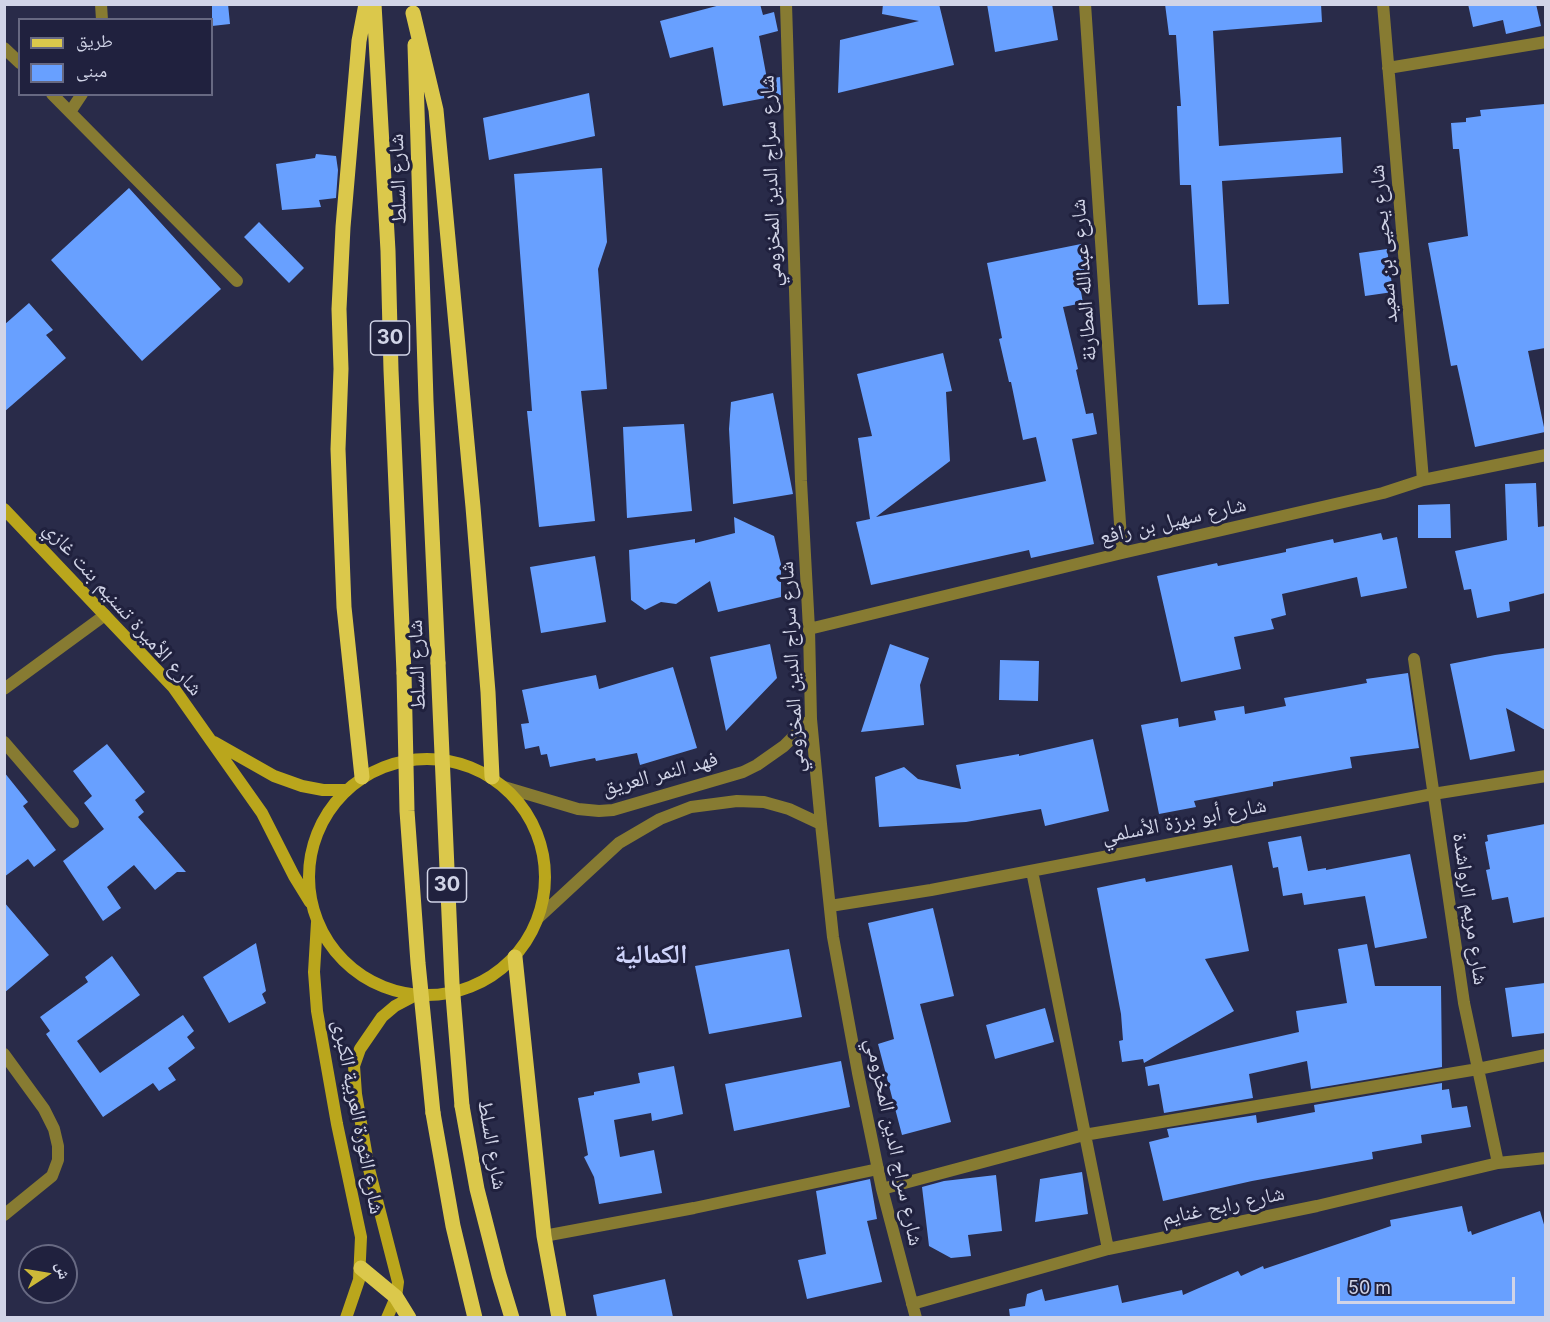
<!DOCTYPE html>
<html>
<head>
<meta charset="utf-8">
<style>
	body { margin:0 }
	#map { position:relative; width:1550px; height:1322px; overflow:hidden; background:#292b49; font-family:Inter,"Noto Naskh Arabic",sans-serif }
	canvas { display:block }
	.frame { position:absolute; inset:0; border:6px solid #d1d4e7; pointer-events:none }
	.legend { position:absolute; left:18px; top:18px; width:195px; height:78px; box-sizing:border-box; background:#20213e; border:2px solid #676982; margin:0; padding:8px 10px; list-style:none; font-size:18px; color:#d1d4e7 }
	.legend li { display:flex; align-items:center; gap:12px; height:30px }
	.legend b { width:30px; border:2px solid #676982 }
	.north { position:absolute; left:18px; top:1244px; width:60px; height:60px; box-sizing:border-box; background:#20213e; border:2px solid #676982; border-radius:50%; rotate:78deg; font-size:16px; font-weight:700; line-height:24px; text-align:center; color:#d1d4e7 }
	.north::after { content:''; display:block; margin:auto; width:21px; height:27px; background:#cdb938; clip-path:polygon(50% 0,100% 100%,50% 72%,0 100%) }
	.scale { position:absolute; left:1337px; top:1277px; width:178px; height:27px; box-sizing:border-box; border:3px solid #d1d4e7; border-top:0; padding-left:8px; font-size:18px; line-height:21px; white-space:nowrap; color:#d1d4e7; -webkit-text-stroke:4px #20213e; paint-order:stroke }
</style>
</head>
<body>
<div id="map">
<canvas width="1550" height="1322"></canvas>
<div class="frame"></div>
<ul class="legend">
<li><b style="height:8px;background:#dbc84b"></b>طريق</li>
<li><b style="height:16px;background:#68a0ff"></b>مبنى</li>
</ul>
<div class="north">ش</div>
<div class="scale">50 m</div>
</div>
<script>
const context = document.querySelector('canvas').getContext('2d');
context.lineJoin = 'round';
function paint(path, color) {
  context.fillStyle = color;
  context.fill(path, 'evenodd');
}
function poly(rows) {
  const path = new Path2D();
  for (const r of rows) {
    if (r.length === 3) {
      path.moveTo(r[0] + r[2], r[1]);
      path.arc(r[0], r[1], r[2], 0, 2 * Math.PI);
      continue;
    }
    path.moveTo(r[0], r[1]);
    for (let i = 2; i < r.length; i += 2) path.lineTo(r[i], r[i + 1]);
  }
  return path;
}
function trace(path, color, width, dash) {
  context.strokeStyle = color;
  context.lineWidth = width;
  context.lineCap = dash ? 'butt' : 'round';
  context.setLineDash(dash || []);
  context.stroke(path);
}
function drawText(font, color, halo, rows, align = 'center') {
  context.font = font + ' Inter,"Noto Naskh Arabic",sans-serif';
  context.lineWidth = 6;
  context.setLineDash([]);
  context.textBaseline = 'middle';
  context.strokeStyle = halo;
  context.fillStyle = color;
  for (const [text, x, y, turn = 0] of rows) {
    context.save();
    context.translate(x, y);
    context.rotate((+turn || 0) * Math.PI / 180);
    context.textAlign = isNaN(turn) ? turn : align;
    if (halo) context.strokeText(text, 0, 0);
    context.fillText(text, 0, 0);
    context.restore();
  }
}
paint(poly([
	[212,4,228,4,230,24,212,26],
	[724,4,760,4,763,15,774,12,778,31,759,36,767,79,780,77,781,95,723,106,713,47,670,58,660,21],
	[883,4,939,4,954,65,838,93,840,40,919,21,882,14],
	[987,4,1052,4,1058,40,995,52],
	[1165,4,1321,4,1322,22,1213,31,1219,146,1341,137,1343,173,1222,181,1229,304,1198,305,1191,185,1180,185,1177,106,1181,106,1176,35,1169,35],
	[1468,4,1536,4,1541,26,1506,34,1503,20,1473,27],
	[589,93,595,136,489,160,483,118],
	[1545,104,1545,348,1528,351,1545,432,1475,447,1457,365,1451,366,1428,243,1468,236,1459,149,1453,149,1451,123,1466,122,1466,118,1481,116,1480,110],
	[316,154,336,156,338,170,336,198,319,200,321,207,282,210,276,164,315,158],
	[602,168,607,242,598,269,607,389,581,391,595,521,539,527,527,411,532,411,514,174],
	[129,188,221,289,142,361,51,260],
	[259,222,304,268,289,283,244,237],
	[1081,244,1087,274,1078,275,1083,303,1063,307,1078,369,1076,370,1086,414,1093,413,1097,434,1072,439,1094,544,1031,558,1029,550,871,585,856,522,870,519,858,438,872,436,857,374,943,353,952,391,946,392,950,461,876,517,1046,481,1036,437,1023,440,1011,382,1009,382,999,339,1002,338,987,263],
	[1387,249,1393,292,1365,296,1359,253],
	[29,303,53,330,46,335,66,358,4,412,4,325],
	[773,393,793,494,733,504,729,429,731,402],
	[684,424,692,511,627,518,623,427],
	[1536,483,1538,527,1545,526,1545,593,1509,602,1510,611,1477,618,1471,589,1464,590,1455,551,1507,540,1505,484],
	[1450,504,1451,538,1418,538,1418,505],
	[734,517,774,536,781,564,781,597,718,612,710,581,676,604,661,602,645,610,631,600,629,550,695,539,695,543,735,533],
	[1381,533,1383,540,1397,537,1407,588,1361,597,1357,577,1282,594,1286,615,1271,619,1274,629,1234,637,1241,669,1181,682,1157,576,1217,563,1218,566,1286,552,1286,549,1333,539,1334,543],
	[595,556,606,622,541,633,530,567],
	[770,644,777,678,726,731,710,657],
	[890,644,929,658,920,685,924,725,861,732],
	[1545,648,1545,730,1506,708,1515,751,1470,760,1450,664,1495,655],
	[1000,660,1039,661,1038,701,999,700],
	[673,667,697,748,640,765,637,753,596,761,595,758,550,767,547,754,541,755,539,746,525,749,521,724,529,723,522,690,596,675,599,689],
	[1408,673,1419,748,1350,757,1352,768,1273,782,1273,786,1194,801,1196,807,1159,814,1141,725,1178,718,1179,727,1216,720,1214,711,1244,706,1245,714,1286,706,1284,698,1367,683,1366,679],
	[1093,739,1109,811,1045,826,1041,809,966,822,879,827,875,777,904,767,918,779,961,789,956,765,1019,754,1019,756],
	[107,744,145,792,135,800,144,812,138,817,186,872,177,872,155,890,134,865,107,887,121,908,103,921,63,861,104,829,84,803,92,796,73,771],
	[4,772,28,802,23,806,56,850,34,867,28,859,4,877],
	[1545,824,1545,917,1513,923,1508,897,1492,900,1486,870,1490,869,1485,842,1488,841,1487,835],
	[1301,836,1308,871,1326,868,1326,870,1410,854,1427,938,1375,948,1365,896,1304,905,1302,893,1283,896,1278,867,1273,868,1268,842],
	[1232,865,1249,951,1205,959,1234,1011,1144,1063,1143,1059,1122,1062,1119,1041,1123,1040,1121,1014,1097,888,1145,878,1146,882],
	[4,902,49,955,4,993],
	[933,908,954,996,920,1004,951,1122,902,1135,878,1044,894,1039,868,923],
	[256,943,266,991,262,994,266,1003,229,1023,203,977],
	[1367,944,1375,986,1441,986,1442,1067,1311,1089,1307,1061,1249,1074,1253,1098,1164,1113,1159,1084,1148,1086,1145,1067,1299,1032,1296,1011,1347,1003,1338,949],
	[789,949,802,1017,709,1034,695,966],
	[112,956,140,995,77,1041,100,1073,183,1015,194,1031,187,1037,195,1048,168,1068,176,1080,159,1091,153,1083,103,1117,46,1034,50,1031,40,1017,88,982,85,977],
	[1545,983,1545,1033,1512,1037,1505,988],
	[1045,1008,1054,1042,995,1059,986,1025],
	[841,1061,850,1107,734,1131,725,1084],
	[674,1066,683,1114,652,1121,651,1113,614,1120,620,1157,654,1150,662,1193,599,1204,594,1177,584,1157,588,1155,578,1098,594,1095,594,1092,640,1083,638,1073],
	[1442,1083,1442,1090,1449,1089,1452,1108,1467,1106,1471,1127,1421,1135,1422,1143,1372,1152,1373,1159,1252,1181,1163,1201,1149,1142,1169,1137,1167,1129,1256,1115,1257,1123,1315,1112,1314,1105],
	[1082,1172,1088,1214,1035,1222,1040,1179],
	[996,1175,1002,1231,968,1235,971,1256,951,1258,929,1246,922,1187,944,1181],
	[870,1179,877,1219,867,1221,882,1282,807,1299,798,1260,826,1254,816,1191],
	[1462,1206,1468,1232,1471,1231,1472,1235,1540,1211,1545,1228,1545,1317,1010,1317,1009,1309,1025,1306,1027,1294,1042,1289,1045,1301,1118,1285,1122,1303,1182,1290,1183,1295,1238,1271,1241,1276,1263,1266,1264,1269,1391,1226,1390,1220],
	[665,1279,673,1317,597,1317,593,1295]
]), '#68a0ff');
trace(poly([
	[544,1236,694,1208,878,1169]
]), '#877b32', 12);
trace(poly([
	[101,4,102,20],
	[786,4,801,481,809,629,811,719,821,824,833,937,858,1073,882,1189,916,1318],
	[1085,4,1122,553],
	[1383,4,1423,480],
	[4,48,20,63],
	[1388,68,1546,42],
	[52,94,237,281],
	[70,112,82,94],
	[809,629,1122,553,1383,493,1423,480,1546,455],
	[1414,659,1464,1003,1498,1163],
	[4,689,105,615],
	[4,742,73,822],
	[504,787,578,809,599,811,613,810,743,772,757,765,784,746,811,719],
	[1032,871,1108,1249],
	[830,906,931,890,1433,794,1546,776],
	[539,917,619,843,660,819,691,807,737,801,764,802,789,809,821,824],
	[4,1054,44,1109,54,1129,58,1146,58,1160,52,1176,4,1215],
	[882,1189,1084,1135,1478,1069,1546,1055],
	[912,1304,1108,1249,1317,1206,1498,1163,1546,1158]
]), '#877b32', 12);
trace(poly([
	[4,509,173,687,262,813,294,876,310,902],
	[214,742,274,776,302,786,323,790,345,790],
	[427,877,118],
	[317,922,314,972,317,1011,337,1124,361,1237,359,1280,346,1318],
	[387,1318,396,1297,398,1282,369,1169,356,1094,354,1066,360,1049,382,1017,395,1006,414,996]
]), '#baa61c', 12);
trace(poly([
	[374,4,388,251,391,370,404,673],
	[413,13,436,110,473,507,488,692,492,777],
	[415,45,426,401,438,663],
	[362,777,344,607,338,449,341,369,339,309,343,227,359,41,366,4],
	[515,957,544,1236,559,1318],
	[462,1106,477,1189,499,1275,512,1318],
	[433,1113,453,1226,475,1318],
	[361,1268,396,1297,409,1318]
]), '#dbc84b', 15);
trace(poly([
	[438,663,452,983,462,1106],
	[404,673,407,811,418,963,433,1113]
]), '#dbc84b', 15);
for (const [x, y, w] of [
	[390,338,39],
	[447,885,39]
]) {
  const box = new Path2D();
  box.roundRect(x - w / 2, y - 17, w, 34, 4.5);
  context.fillStyle = '#20213e';
  context.fill(box);
  trace(box, '#d1d4e7', 1.5);
}
drawText('bold 20px', '#d1d4e7', null, [
	["30",390,338],
	["30",447,885]
]);
drawText('21px', '#d1d4e7', '#20213e', [
	["شارع السلط",398,179,-92],
	["شارع سراج الدين المخزومي",771,181,-92],
	["شارع يحيى بن سعيد",1384,244,-95],
	["شارع عبدالله المطارنة",1084,280,-94],
	["شارع سهيل بن رافع",1173,521,-13],
	["شارع الأميرة تسنيم بنت غازي",123,609,48],
	["شارع السلط",417,665,-92],
	["شارع سراج الدين المخزومي",792,667,-93],
	["فهد النمر العريق",660,774,-15],
	["شارع أبو برزة الأسلمي",1184,821,-11],
	["شارع مريم الرواشدة",1470,909,82],
	["شارع الثورة العربية الكبرى",358,1117,79],
	["شارع سراج الدين المخزومي",894,1142,78],
	["شارع السلط",492,1145,80],
	["شارع رابح غنايم",1223,1206,-12]
]);
drawText('bold 27px', '#ced3fa', '#20213e', [
	["الكمالية",651,955]
]);
</script>
</body>
</html>
